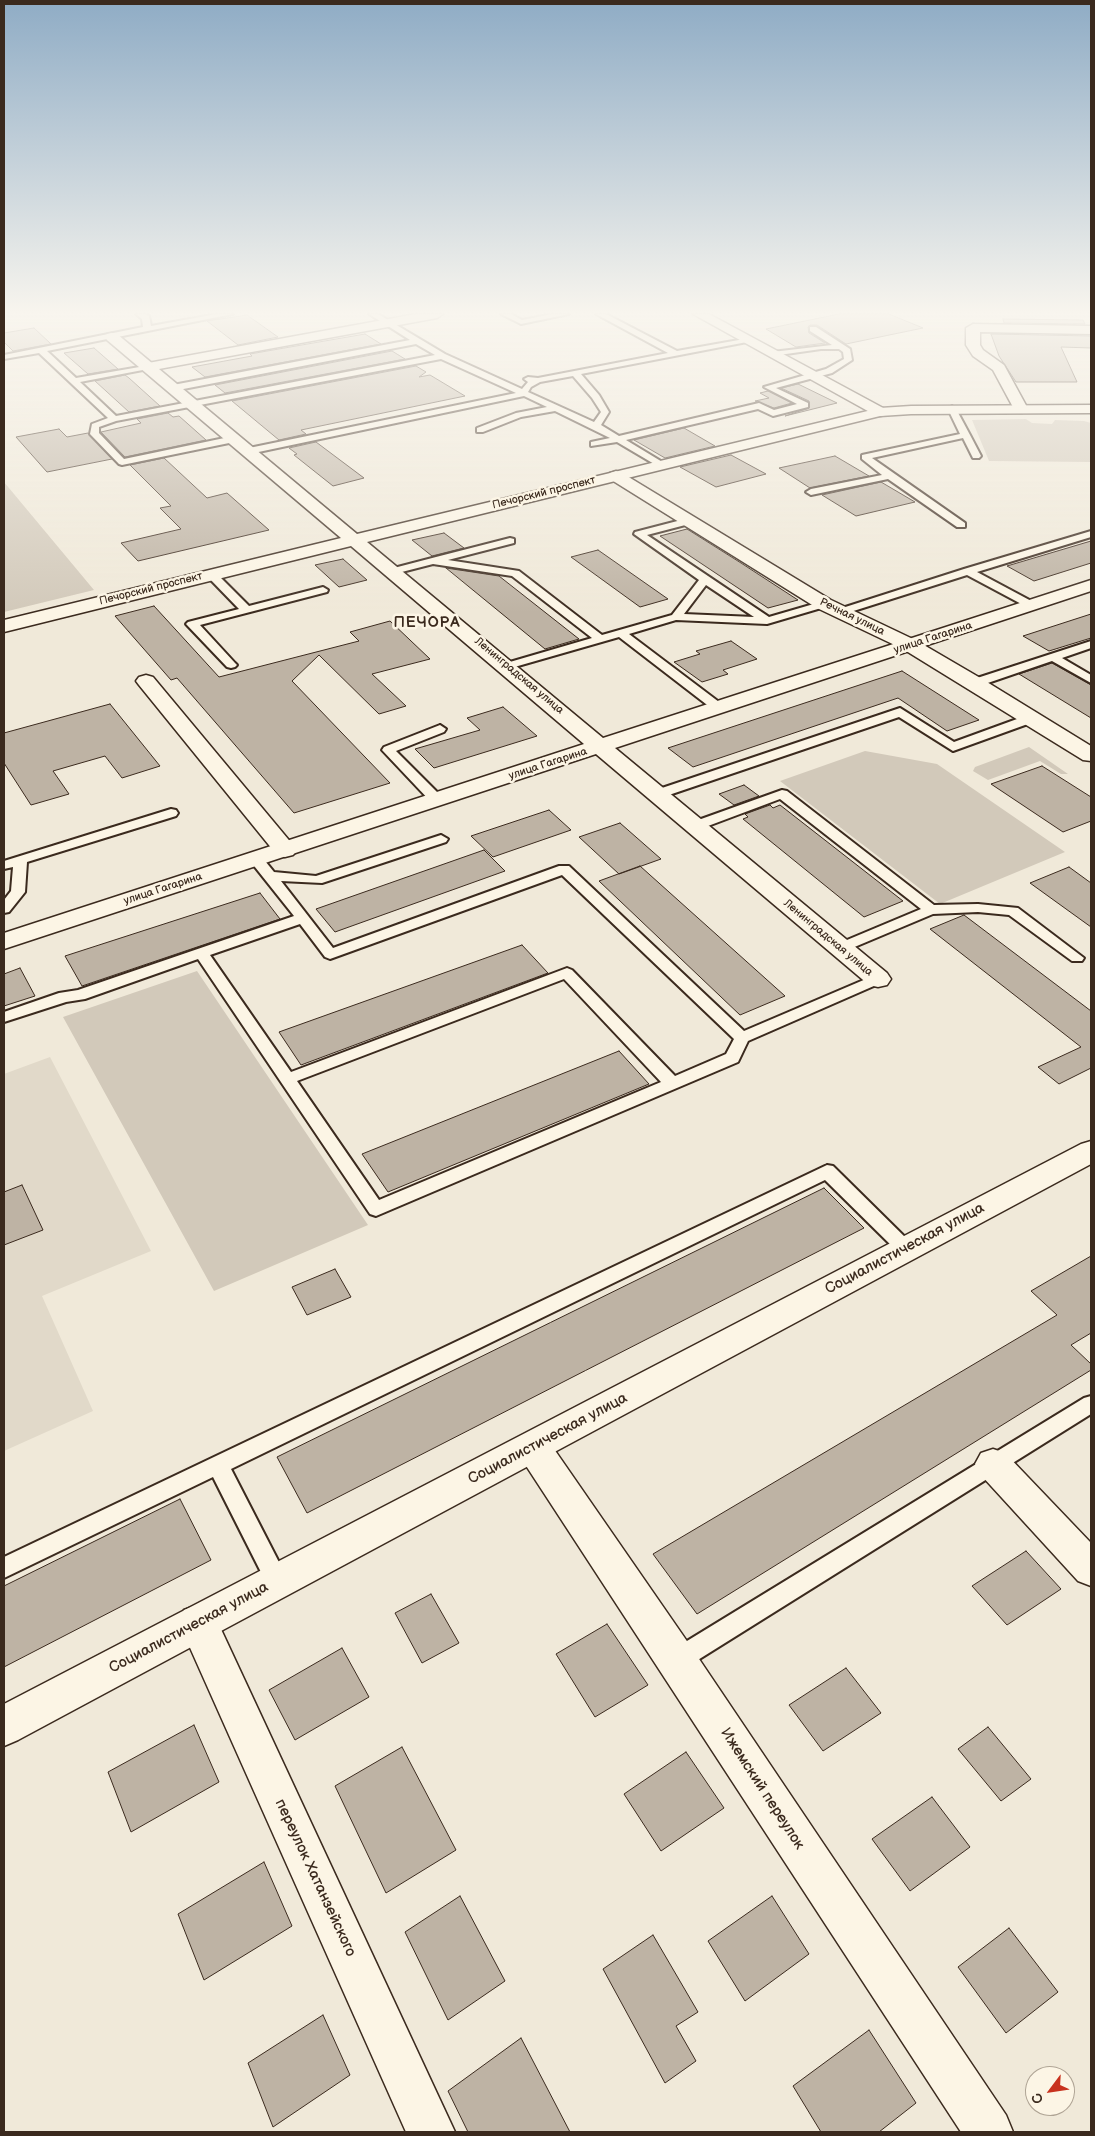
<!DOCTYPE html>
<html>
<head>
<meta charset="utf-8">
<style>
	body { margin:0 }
	#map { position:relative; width:1095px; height:2136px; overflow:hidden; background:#f0e9d9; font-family:"Balsamiq Sans",sans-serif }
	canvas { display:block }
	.frame { position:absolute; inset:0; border:5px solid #3b2a1e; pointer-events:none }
	.north { position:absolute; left:1025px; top:2066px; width:50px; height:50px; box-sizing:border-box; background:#fcf5e5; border:1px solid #afa495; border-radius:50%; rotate:239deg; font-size:14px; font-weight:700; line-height:20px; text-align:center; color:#3b2a1e }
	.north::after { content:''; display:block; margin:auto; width:18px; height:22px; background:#c8321e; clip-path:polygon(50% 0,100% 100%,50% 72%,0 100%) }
</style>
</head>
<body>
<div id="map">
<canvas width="1095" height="2136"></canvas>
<div class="frame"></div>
<div class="north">С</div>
</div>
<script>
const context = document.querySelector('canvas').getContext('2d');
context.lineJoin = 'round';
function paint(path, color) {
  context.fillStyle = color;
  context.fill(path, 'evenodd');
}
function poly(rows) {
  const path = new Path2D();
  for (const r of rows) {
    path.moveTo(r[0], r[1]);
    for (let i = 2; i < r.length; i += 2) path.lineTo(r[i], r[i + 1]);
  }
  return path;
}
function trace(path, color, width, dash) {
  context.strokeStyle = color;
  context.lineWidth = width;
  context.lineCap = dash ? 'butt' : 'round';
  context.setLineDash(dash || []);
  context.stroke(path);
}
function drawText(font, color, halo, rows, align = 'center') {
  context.font = font + ' "Balsamiq Sans",sans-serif';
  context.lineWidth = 5;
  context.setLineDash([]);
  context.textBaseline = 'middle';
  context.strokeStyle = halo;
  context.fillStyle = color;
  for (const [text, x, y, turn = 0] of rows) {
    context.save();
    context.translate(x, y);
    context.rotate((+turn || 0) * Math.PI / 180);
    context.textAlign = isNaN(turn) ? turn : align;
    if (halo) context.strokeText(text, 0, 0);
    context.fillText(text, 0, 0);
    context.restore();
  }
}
paint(poly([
	[50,1057,151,1251,42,1296,93,1411,4,1451,4,1074]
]), '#e1d9c9');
paint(poly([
	[1026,419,1032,423,1052,424,1055,420,1084,421,1091,423,1091,462,989,461,972,420],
	[4,482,94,590,4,612],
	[1029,747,1068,774,1061,774,1040,761,988,780,973,771,975,767],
	[865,751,937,764,1065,852,940,904,780,781],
	[197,971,368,1225,214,1291,63,1017]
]), '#d2c9ba');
const building = poly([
	[839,314,889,314,923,328,846,344,817,325,810,325,808,327,809,333,825,343,796,347,766,329,839,314],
	[247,315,278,337,238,345,207,321,247,315],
	[1003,319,1083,320,1085,324,1004,323,1003,319],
	[34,328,51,344,13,351,4,342,4,333,34,328],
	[365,334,381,344,205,377,192,367,252,356,250,354,365,334],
	[991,334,1091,336,1091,348,1061,347,1077,382,1016,382,999,356,991,334],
	[94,348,118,369,88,374,64,353,94,348],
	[392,351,405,359,225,393,215,385,392,351],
	[416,366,426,372,419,377,430,375,465,396,301,430,306,434,279,440,232,401,416,366],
	[125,375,129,378,160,406,129,412,95,381,125,375],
	[798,384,837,403,785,416,809,408,809,401,781,388,798,384],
	[768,391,792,403,774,408,755,401,769,398,760,393,768,391],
	[168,413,173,417,179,416,206,440,125,457,101,432,141,423,137,419,168,413],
	[684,428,715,446,665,458,634,440,684,428],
	[59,429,67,437,88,433,112,459,47,472,16,437,59,429],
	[316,442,364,478,333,486,294,455,297,454,289,448,316,442],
	[731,455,766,474,716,487,680,467,731,455],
	[835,456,869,476,810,488,779,468,835,456],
	[164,458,207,498,227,493,269,530,138,561,121,543,181,529,160,508,171,506,130,465,164,458],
	[881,482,915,502,856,516,822,495,881,482],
	[687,529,741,563,798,600,768,608,660,536,687,529],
	[444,533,464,548,432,556,412,540,444,533],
	[1091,541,1091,563,1034,581,1007,566,1091,541],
	[598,550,668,599,640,607,571,557,598,550],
	[343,559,367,580,339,587,315,565,343,559],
	[446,568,499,576,579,639,545,649,446,568],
	[154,606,219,677,359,641,350,632,390,621,430,659,372,674,406,706,379,714,319,655,292,681,390,783,294,813,177,678,171,680,115,616,154,606],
	[1091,614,1091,638,1049,651,1023,636,1091,614],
	[731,641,757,659,723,670,728,674,702,682,674,662,700,654,696,651,731,641],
	[1052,663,1091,685,1091,718,1019,674,1052,663],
	[902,671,979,720,947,731,898,698,693,767,668,748,902,671],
	[110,704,160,766,122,778,105,756,53,771,69,794,31,805,4,763,4,733,110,704],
	[503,707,537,736,434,768,415,749,480,730,467,718,503,707],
	[1042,766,1091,797,1091,821,1063,832,991,784,1042,766],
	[744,785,759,796,734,805,719,794,744,785],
	[770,805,773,808,780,805,903,901,864,917,743,819,748,817,745,814,770,805],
	[549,810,571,830,493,857,471,836,549,810],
	[620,823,661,859,619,874,579,837,620,823],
	[484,850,505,871,335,932,316,909,484,850],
	[640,866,785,996,740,1015,599,881,640,866],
	[1069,867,1091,883,1091,927,1030,883,1069,867],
	[260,893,280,919,82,986,65,956,260,893],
	[964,915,1091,1011,1091,1068,1059,1084,1038,1067,1081,1047,930,929,964,915],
	[522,945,548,973,301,1065,279,1032,522,945],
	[20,968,35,996,4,1006,4,974,20,968],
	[619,1051,649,1084,388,1192,362,1154,619,1051],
	[22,1185,43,1230,4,1245,4,1192,22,1185],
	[824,1188,864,1228,307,1513,277,1457,824,1188],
	[1091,1256,1091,1333,1071,1345,1091,1364,1091,1370,697,1614,653,1554,1057,1315,1031,1291,1091,1256],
	[335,1269,351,1297,307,1315,292,1287,335,1269],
	[180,1499,211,1560,4,1667,4,1586,180,1499],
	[1026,1551,1061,1589,1007,1625,972,1586,1026,1551],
	[431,1594,459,1643,422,1663,395,1613,431,1594],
	[607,1624,648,1685,595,1717,556,1654,607,1624],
	[342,1648,369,1697,295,1740,269,1690,342,1648],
	[846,1668,881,1713,823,1751,789,1705,846,1668],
	[194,1725,219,1782,131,1832,108,1772,194,1725],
	[988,1727,1031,1779,1001,1801,958,1749,988,1727],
	[402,1747,456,1850,386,1893,335,1786,402,1747],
	[686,1752,724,1808,661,1851,624,1794,686,1752],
	[932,1797,970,1847,910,1891,872,1839,932,1797],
	[264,1862,292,1926,204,1980,178,1914,264,1862],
	[460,1896,505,1981,448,2020,405,1932,460,1896],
	[772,1896,809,1954,745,2001,708,1941,772,1896],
	[1009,1928,1058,1992,1006,2033,958,1967,1009,1928],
	[653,1935,698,2012,676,2026,696,2061,665,2083,603,1969,653,1935],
	[323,2015,350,2075,273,2127,248,2063,323,2015],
	[869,2030,916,2103,879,2132,821,2132,793,2086,869,2030],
	[521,2038,570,2132,468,2132,448,2091,521,2038]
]);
paint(building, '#beb3a4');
trace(building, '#3b2a1e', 1);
const lane = poly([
	[136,314,145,314,149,316,151,326,217,314,233,314,47,351,76,378,151,365,152,367,148,369,80,382,116,416,435,355,416,344,173,391,169,388,173,385,410,340,369,314,378,314,445,354,522,389,528,382,524,379,528,377,538,378,668,353,596,314,606,314,677,351,750,338,750,342,747,342,581,374,599,395,609,412,601,425,619,436,759,403,774,410,797,404,764,387,826,369,844,359,843,352,839,349,821,349,772,356,768,354,772,352,832,345,810,331,810,327,816,327,850,349,852,360,832,373,776,388,808,403,808,407,773,416,758,409,626,440,664,463,664,467,661,468,617,442,591,446,591,442,610,438,555,411,521,417,483,432,477,432,477,428,516,413,547,407,524,396,249,454,244,451,249,448,516,393,441,359,116,421,99,427,99,433,124,459,234,436,238,439,234,442,122,465,119,464,90,434,92,424,108,418,39,353,4,359,4,355,143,327,142,319,136,314],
	[573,376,592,398,601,412,594,422,528,392,531,387,540,382,573,376],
	[501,314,511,314,522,320,553,314,569,314,521,324,501,314],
	[952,406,956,409,970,435,981,456,979,458,973,458,963,438,872,458,965,523,965,527,957,527,888,479,811,495,806,492,811,489,882,475,862,459,862,455,960,434,948,409,952,406],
	[689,518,694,521,693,523,647,535,769,617,824,601,829,604,828,606,767,624,676,620,629,634,723,705,725,708,723,711,719,712,715,711,619,637,511,668,503,668,501,666,503,664,592,638,512,576,433,564,394,574,389,571,390,569,436,557,510,538,514,539,514,543,448,560,519,571,602,635,672,615,699,580,634,534,635,532,689,518],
	[706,585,754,617,684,614,706,585],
	[1091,531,1091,537,977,572,1035,603,1036,605,1035,607,1027,607,967,575,844,614,836,614,835,612,836,610,964,569,1091,531],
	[211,571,215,572,249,606,323,587,328,590,327,592,200,625,235,663,237,665,235,667,231,668,227,667,186,624,188,622,239,609,207,576,206,574,211,571],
	[1091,641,1091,648,1062,658,1091,675,1091,683,1052,661,979,686,975,687,969,683,971,680,1091,641],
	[900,708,954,742,1028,715,1036,715,1038,718,1036,721,953,751,899,717,663,797,658,798,651,794,653,791,900,708],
	[440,725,446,729,444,732,396,751,442,797,444,800,437,804,432,803,382,750,384,747,440,725],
	[782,790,787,791,934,905,978,904,1018,908,1084,958,1082,961,1072,961,1009,915,978,912,933,914,845,951,835,951,833,948,835,945,921,909,780,799,700,829,695,830,688,826,690,823,782,790],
	[171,809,176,810,178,813,176,816,27,862,25,892,9,912,4,913,4,900,11,891,13,867,4,869,4,861,171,809],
	[441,835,448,839,446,842,322,883,281,881,333,948,559,866,569,866,744,1031,873,976,878,974,883,976,886,979,883,982,748,1041,738,1062,376,1216,370,1214,198,959,85,999,66,1002,4,1022,4,1012,59,993,78,990,294,916,251,862,249,859,251,856,261,856,274,872,316,876,441,835],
	[562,875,734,1039,726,1054,675,1076,572,970,567,968,291,1072,210,955,300,924,325,957,330,959,562,875],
	[564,979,661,1082,379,1200,297,1081,564,979],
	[827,1165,833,1166,911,1243,914,1248,911,1253,905,1255,899,1253,825,1180,231,1469,285,1574,288,1581,285,1588,277,1591,269,1588,213,1477,4,1578,4,1557,827,1165],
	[1091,1396,1091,1414,685,1668,677,1671,669,1668,665,1660,669,1652,1084,1398,1091,1396]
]);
const street = poly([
	[416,314,443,314,437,318,148,371,141,367,148,363,416,314],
	[693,314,709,314,885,409,887,412,885,415,880,416,875,415,693,314],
	[973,324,1091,326,1091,334,980,332,980,345,983,350,1004,365,1028,409,1026,412,1021,413,1016,412,1014,409,993,370,973,356,966,345,966,328,973,324],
	[616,471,622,473,831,600,917,641,982,679,1091,746,1091,761,1083,760,903,649,817,608,610,479,608,476,610,473,616,471],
	[146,675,153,677,293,845,297,850,293,855,285,857,277,855,139,685,136,681,139,677,146,675],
	[533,1432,545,1436,691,1647,1006,2115,1013,2132,961,2132,521,1458,516,1447,521,1436,533,1432],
	[993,1449,1005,1453,1091,1543,1091,1586,1078,1581,981,1475,975,1464,981,1453,993,1449],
	[198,1605,212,1610,455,2132,406,2132,179,1623,184,1610,198,1605]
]);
const secondary = poly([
	[112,333,117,334,357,534,880,408,911,406,1091,405,1091,413,911,414,880,416,367,542,603,738,1091,580,1091,591,615,748,887,973,891,979,887,985,878,987,869,985,596,754,4,949,4,933,584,744,351,546,4,632,4,620,341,538,107,340,105,337,107,334,112,333],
	[1091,1141,1091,1164,18,1740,4,1746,4,1704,1081,1144,1091,1141]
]);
trace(lane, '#3b2a1e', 4);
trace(street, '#3b2a1e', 3);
trace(secondary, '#3b2a1e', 3);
paint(lane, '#fcf5e5');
paint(street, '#fcf5e5');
paint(secondary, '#fcf5e5');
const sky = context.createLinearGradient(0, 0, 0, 613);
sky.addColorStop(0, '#8facc5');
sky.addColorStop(0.51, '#f8f5ee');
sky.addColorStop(1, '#f8f5ee00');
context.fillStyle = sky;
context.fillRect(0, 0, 1095, 613);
drawText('11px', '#3b2a1e', '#fcf5e5', [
	["Печорский проспект",544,493,-14],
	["Печорский проспект",151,589,-14],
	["Речная улица",852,617,26],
	["улица Гагарина",933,638,-18],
	["Ленинградская улица",519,676,40],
	["улица Гагарина",548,764,-18],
	["улица Гагарина",163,889,-18],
	["Ленинградская улица",828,938,40]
]);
context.letterSpacing = '1px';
drawText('bold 15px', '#3b2a1e', '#fcf5e5', [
	["ПЕЧОРА",427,623]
]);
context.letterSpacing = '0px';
drawText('15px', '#3b2a1e', '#fcf5e5', [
	["Социалистическая улица",905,1249,-28],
	["Социалистическая улица",548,1439,-28],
	["Социалистическая улица",189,1628,-28],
	["Ижемский переулок",762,1789,57],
	["переулок Хатанзейского",315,1878,65]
]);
</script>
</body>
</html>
